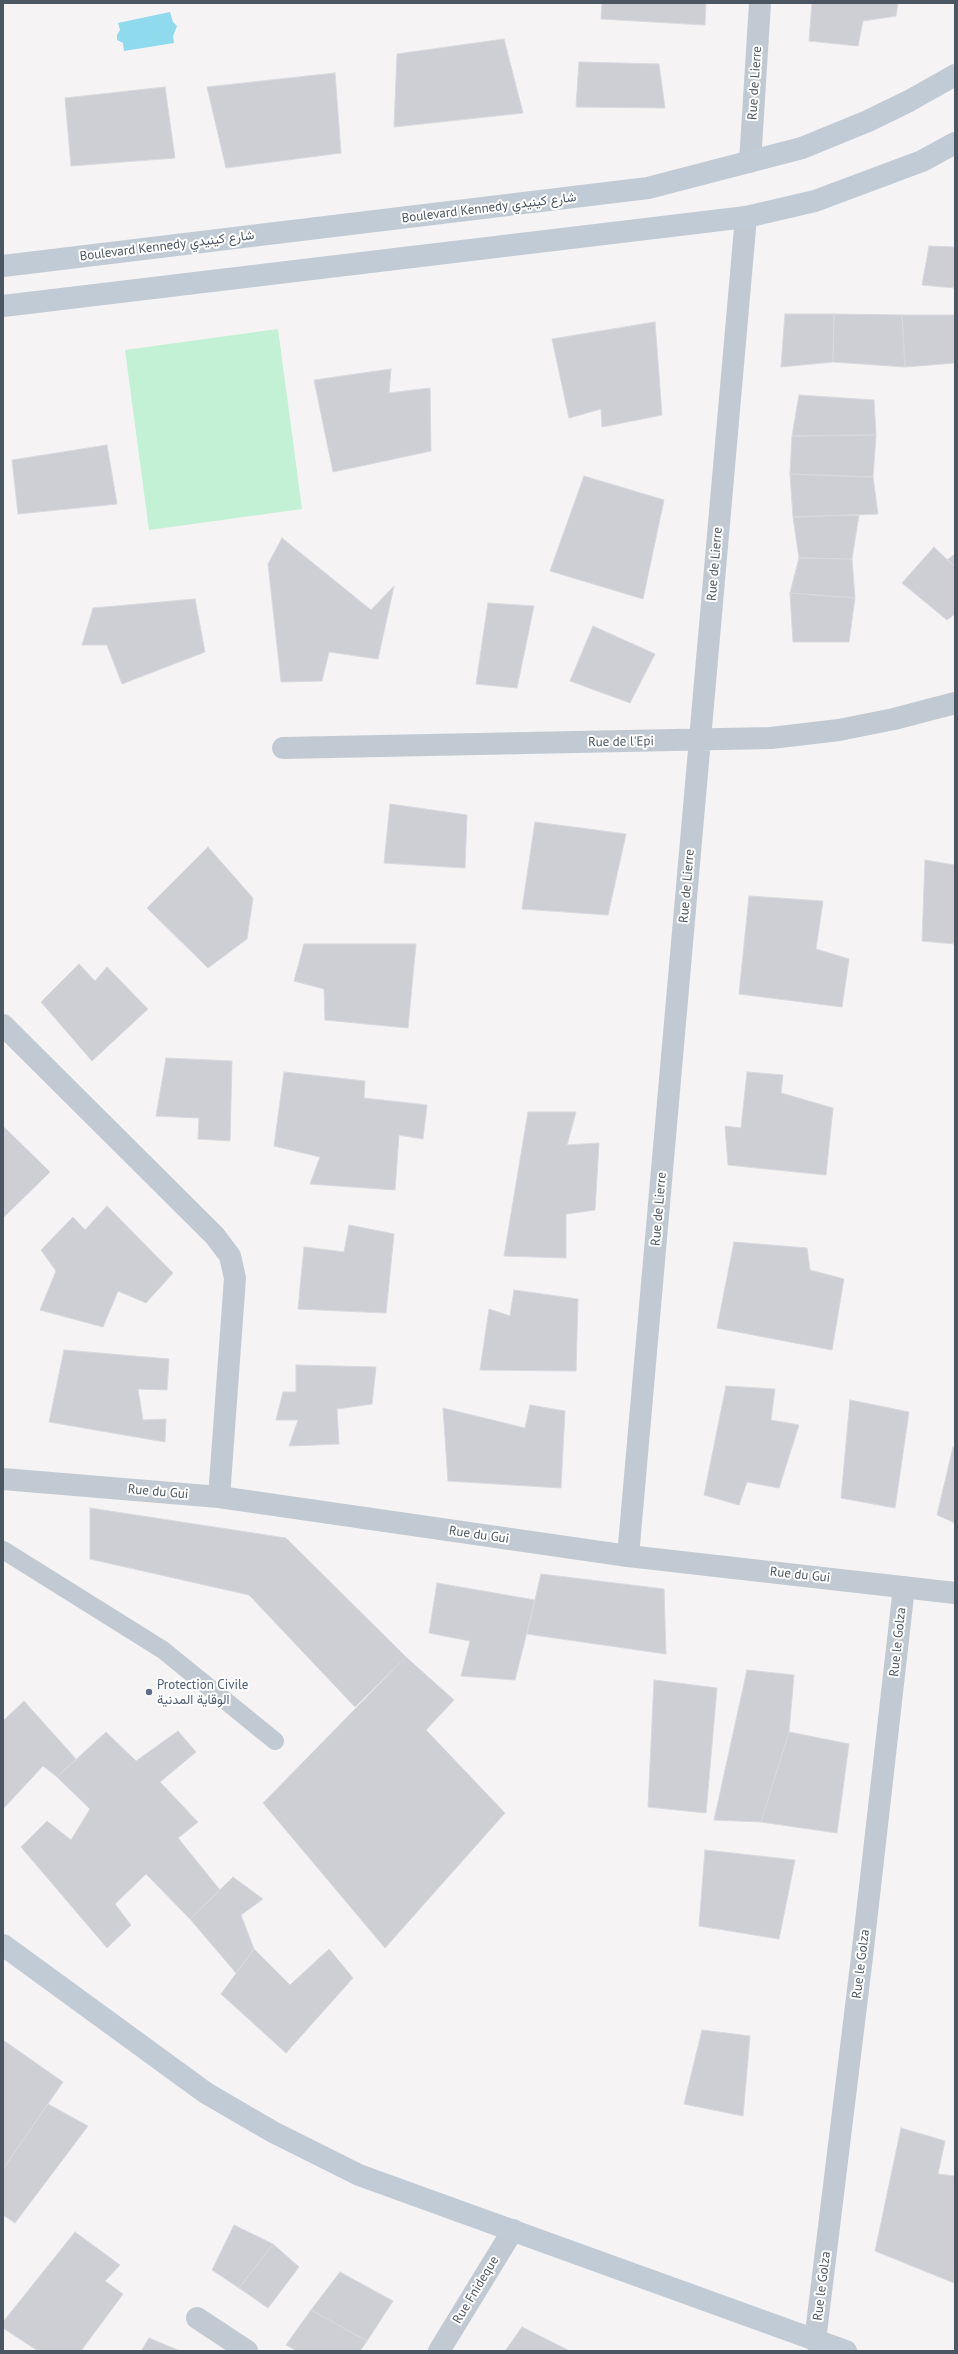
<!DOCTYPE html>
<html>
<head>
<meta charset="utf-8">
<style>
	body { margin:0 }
	#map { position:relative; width:958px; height:2354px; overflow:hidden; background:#f5f3f3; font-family:"PT Sans",sans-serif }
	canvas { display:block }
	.frame { position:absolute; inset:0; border:4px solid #4a5661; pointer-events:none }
</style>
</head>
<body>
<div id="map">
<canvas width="958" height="2354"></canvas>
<div class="frame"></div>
</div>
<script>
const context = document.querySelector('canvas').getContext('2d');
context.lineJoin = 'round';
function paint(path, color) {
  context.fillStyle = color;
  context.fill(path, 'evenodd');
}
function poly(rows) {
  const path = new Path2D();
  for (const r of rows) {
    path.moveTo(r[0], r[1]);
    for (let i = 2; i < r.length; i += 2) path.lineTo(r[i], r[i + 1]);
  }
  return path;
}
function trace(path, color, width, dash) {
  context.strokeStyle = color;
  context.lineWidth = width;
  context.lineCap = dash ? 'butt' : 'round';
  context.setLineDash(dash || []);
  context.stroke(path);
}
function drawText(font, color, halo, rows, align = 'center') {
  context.font = font + ' "PT Sans",Vazirmatn,sans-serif';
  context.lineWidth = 4;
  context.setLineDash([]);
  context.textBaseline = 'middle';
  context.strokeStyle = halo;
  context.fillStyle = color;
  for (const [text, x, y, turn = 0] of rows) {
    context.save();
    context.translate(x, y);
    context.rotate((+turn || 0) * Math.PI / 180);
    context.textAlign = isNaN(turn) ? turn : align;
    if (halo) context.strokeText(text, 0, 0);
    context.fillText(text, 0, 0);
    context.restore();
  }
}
paint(poly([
	[278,329,302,509,149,530,125,350]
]), '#c3f1d5');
paint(poly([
	[170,12,173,22,177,26,173,36,174,43,124,51,123,43,117,40,117,35,120,30,118,23]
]), '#90daee');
const building = poly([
	[602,3,706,3,705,25,601,19,602,3],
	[812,3,898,3,896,16,863,21,858,46,809,41,812,3],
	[504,39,523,113,394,127,397,54,504,39],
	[579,62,659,64,665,108,576,107,579,62],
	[335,73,341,153,226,168,207,87,335,73],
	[165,87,175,158,71,166,65,98,165,87],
	[929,246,955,247,955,288,922,285,929,246],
	[785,314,834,314,833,362,781,367,785,314],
	[834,314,902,315,905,367,833,362,834,314],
	[902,315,955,315,955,363,905,367,902,315],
	[655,322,662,415,602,427,601,409,569,418,552,339,655,322],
	[391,369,389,393,430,388,431,451,333,472,314,380,391,369],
	[799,395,874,400,876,435,792,436,799,395],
	[876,435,873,477,790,474,792,436,876,435],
	[107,445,117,504,18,514,12,460,107,445],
	[790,474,873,477,878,514,793,517,790,474],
	[584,476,664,500,643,599,550,571,584,476],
	[859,515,852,559,799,558,793,517,859,515],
	[282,538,371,610,394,586,378,659,329,652,322,681,281,682,268,564,282,538],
	[934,547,955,567,955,614,947,620,902,583,934,547],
	[955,554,955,567,947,560,955,554],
	[799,558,852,559,855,598,790,593,799,558],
	[790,593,855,598,849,642,793,642,790,593],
	[195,599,205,652,122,684,107,645,82,645,93,608,195,599],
	[488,603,534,606,517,688,476,684,488,603],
	[593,626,655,654,630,703,570,681,593,626],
	[390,804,467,815,465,868,384,863,390,804],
	[535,822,626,834,608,915,522,909,535,822],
	[208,847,253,898,247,939,208,968,147,908,208,847],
	[925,860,955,865,955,944,922,941,925,860],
	[749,896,823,901,816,949,849,959,842,1007,739,994,749,896],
	[304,944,416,944,408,1028,325,1020,324,989,294,981,304,944],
	[79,964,95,981,107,967,148,1009,92,1061,41,1002,79,964],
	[166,1058,232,1061,230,1141,198,1139,199,1118,156,1116,166,1058],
	[284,1072,365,1081,364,1098,427,1105,423,1139,399,1135,395,1190,310,1184,320,1157,274,1146,284,1072],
	[747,1072,783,1075,781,1093,833,1108,826,1175,728,1165,725,1126,741,1128,747,1072],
	[528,1112,576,1112,567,1145,599,1143,595,1210,566,1214,566,1258,504,1256,528,1112],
	[3,1126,50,1172,3,1218,3,1126],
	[107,1206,173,1273,146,1303,118,1291,103,1327,40,1310,56,1271,41,1250,73,1217,85,1230,107,1206],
	[349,1225,394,1234,386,1313,298,1309,304,1247,344,1252,349,1225],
	[734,1242,807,1248,810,1270,844,1279,832,1350,717,1328,734,1242],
	[514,1290,578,1299,576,1371,480,1370,489,1309,510,1316,514,1290],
	[64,1350,169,1359,167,1390,138,1389,143,1420,166,1419,165,1442,49,1422,64,1350],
	[296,1365,376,1367,372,1404,337,1409,339,1444,289,1446,298,1420,276,1420,283,1392,296,1392,296,1365],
	[726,1386,775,1389,771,1420,799,1425,779,1488,747,1482,739,1505,704,1495,726,1386],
	[850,1400,909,1412,895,1508,841,1498,850,1400],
	[530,1405,565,1411,561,1488,448,1481,443,1408,525,1428,530,1405],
	[953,1447,955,1448,955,1523,937,1515,953,1447],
	[90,1508,286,1538,406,1657,355,1707,249,1595,90,1559,90,1508],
	[541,1574,664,1589,666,1654,527,1634,541,1574],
	[437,1583,535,1600,515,1680,461,1676,470,1641,429,1633,437,1583],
	[406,1657,454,1700,426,1730,505,1813,385,1948,263,1803,406,1657],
	[747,1670,794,1675,789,1732,761,1822,714,1820,747,1670],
	[654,1680,717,1688,706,1813,648,1807,654,1680],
	[24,1701,76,1759,57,1777,43,1766,3,1809,3,1721,24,1701],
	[178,1731,196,1752,160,1782,198,1822,178,1838,220,1890,190,1919,146,1874,115,1904,131,1925,107,1948,21,1847,47,1821,71,1840,90,1809,57,1777,106,1732,136,1761,178,1731],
	[789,1732,849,1744,837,1833,761,1822,789,1732],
	[705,1850,795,1860,779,1939,699,1926,705,1850],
	[233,1877,263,1899,241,1915,254,1949,236,1973,190,1919,233,1877],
	[254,1949,290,1985,329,1949,353,1978,286,2053,221,1994,254,1949],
	[702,2030,750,2036,743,2116,684,2104,702,2030],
	[3,2040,63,2082,3,2169,3,2040],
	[48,2104,88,2126,15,2223,3,2215,3,2169,48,2104],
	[901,2128,945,2141,938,2174,955,2176,954,2283,875,2251,901,2128],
	[234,2225,273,2244,239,2288,212,2270,234,2225],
	[75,2232,120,2265,105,2281,123,2294,81,2351,38,2351,3,2328,3,2322,75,2232],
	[273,2244,299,2267,268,2308,239,2288,273,2244],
	[340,2272,393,2301,367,2341,311,2310,340,2272],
	[311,2310,367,2341,360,2351,297,2351,286,2345,311,2310],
	[522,2327,568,2350,567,2351,505,2351,522,2327],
	[149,2338,180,2351,141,2351,149,2338]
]);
paint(building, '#cdcfd5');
trace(building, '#d7d9de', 1);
trace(poly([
	[3,1550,163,1650,275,1741]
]), '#c1cad2', 18);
trace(poly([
	[750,162,760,3],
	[283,748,771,738,839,730,894,719,955,703],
	[3,1025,215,1236,230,1256,235,1278,219,1497],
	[3,1479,219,1497,628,1556,955,1593],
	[628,1556,746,217],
	[197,2318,247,2351],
	[815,2341,862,1957,904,1587],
	[439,2351,513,2230]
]), '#c1cad2', 22);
trace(poly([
	[3,266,648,188,802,148,868,121,909,101,955,75],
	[3,306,746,217,815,201,922,161,955,143],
	[3,1945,206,2093,273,2132,359,2175,846,2351]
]), '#c1cbd6', 22);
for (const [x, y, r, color] of [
	[149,1692,4,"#5c6f8a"]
]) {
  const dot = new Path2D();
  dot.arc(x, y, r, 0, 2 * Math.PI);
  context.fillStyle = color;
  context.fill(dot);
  trace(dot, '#fff', 1.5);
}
drawText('13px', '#4a5661', '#fff', [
	["Rue de Lierre",755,83,-86],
	["Boulevard Kennedy شارع كينيدي",489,208,-7],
	["Boulevard Kennedy شارع كينيدي",167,246,-7],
	["Rue de Lierre",715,564,-85],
	["Rue de l'Epi",621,742,-1],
	["Rue de Lierre",687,886,-85],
	["Rue de Lierre",659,1209,-85],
	["Rue du Gui",158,1492,5],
	["Rue du Gui",479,1535,8],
	["Rue du Gui",800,1575,6],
	["Rue le Golza",898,1642,-84],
	["Rue le Golza",861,1964,-83],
	["Rue le Golza",822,2286,-83],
	["Rue Fnideque",476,2290,-59]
]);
drawText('13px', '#4e5e75', '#fff', [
	["Protection Civile",157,1685],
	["الوقاية المدنية",157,1700]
], 'left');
</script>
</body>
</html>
